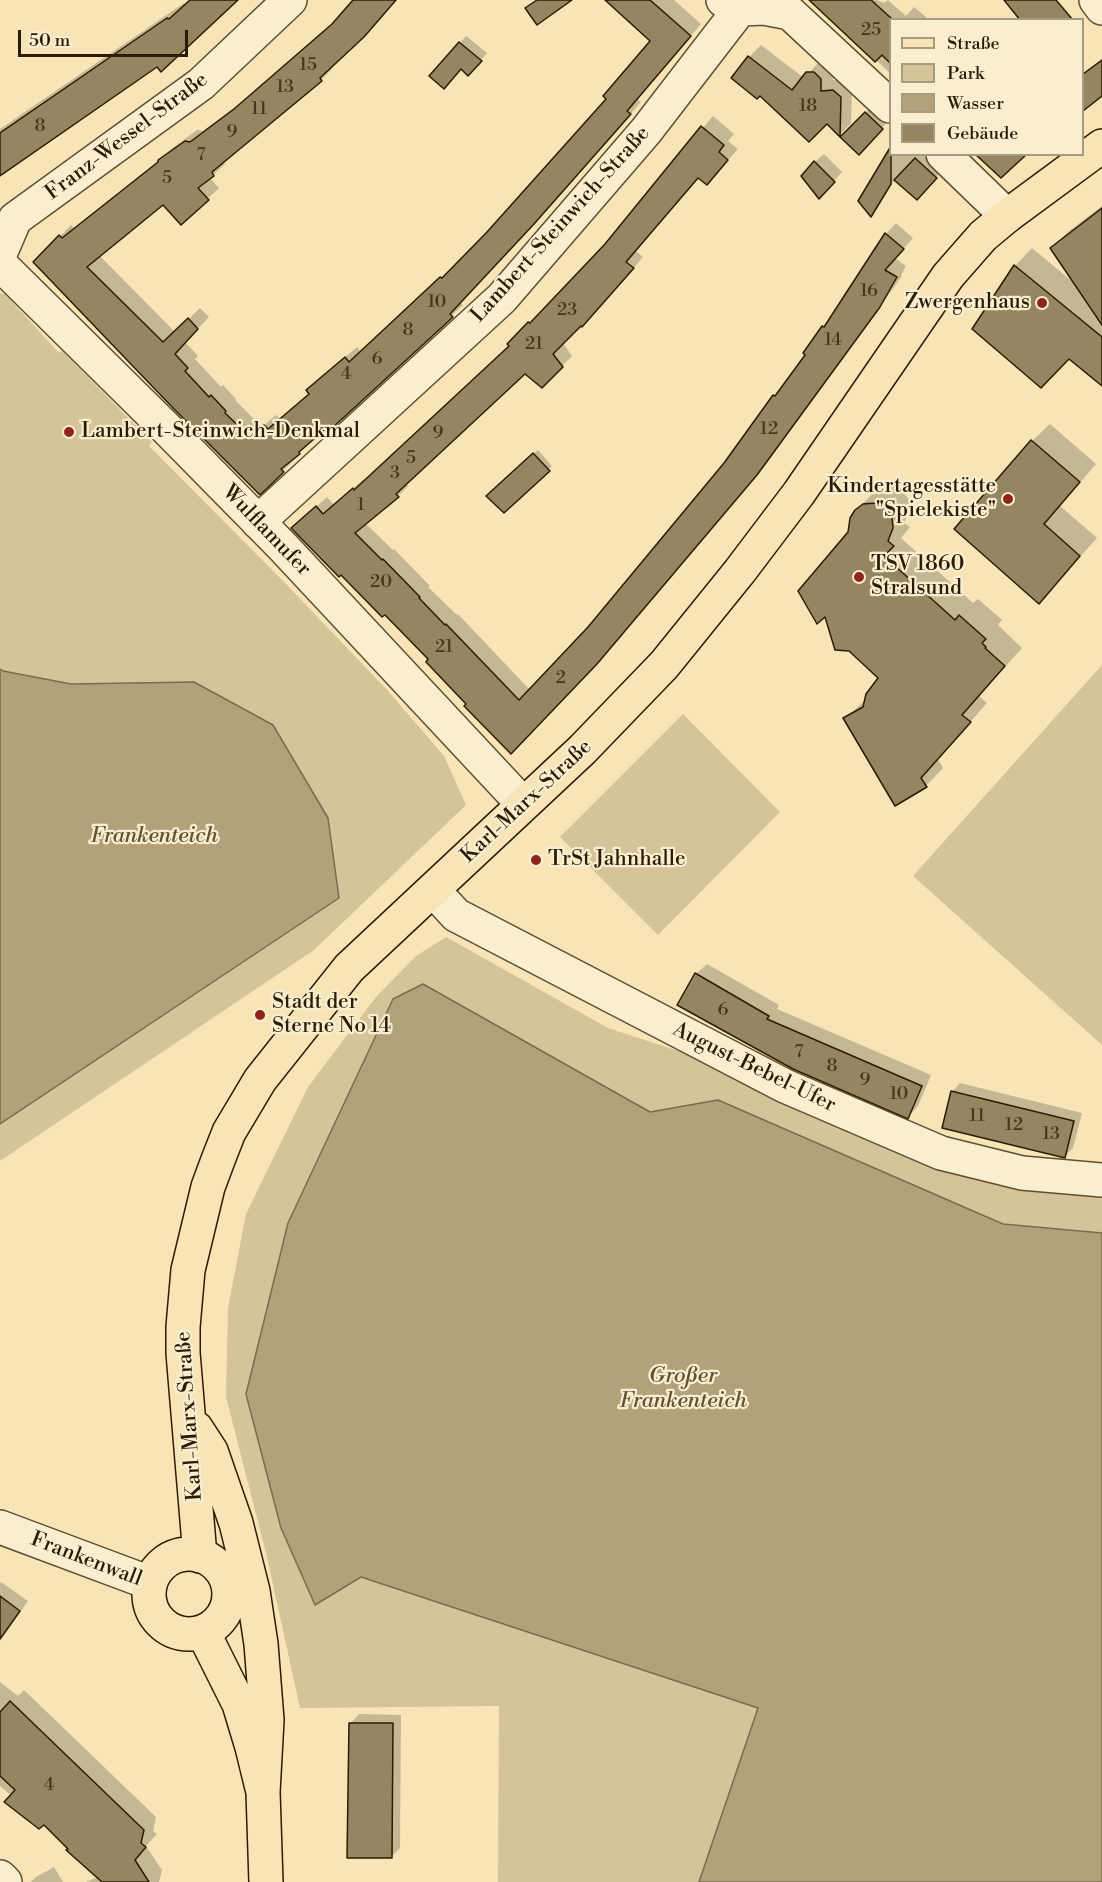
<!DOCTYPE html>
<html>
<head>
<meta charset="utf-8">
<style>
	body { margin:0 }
	#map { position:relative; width:1102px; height:1882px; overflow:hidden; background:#f7e5b8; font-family:"Libre Bodoni",serif }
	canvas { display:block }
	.legend { position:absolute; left:889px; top:18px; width:195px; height:138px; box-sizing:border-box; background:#faeed1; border:2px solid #a89a7f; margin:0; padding:8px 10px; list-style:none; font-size:18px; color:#2d1c03 }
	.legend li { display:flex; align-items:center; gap:12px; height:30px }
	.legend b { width:30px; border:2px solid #a89a7f }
	.scale { position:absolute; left:18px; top:30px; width:170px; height:27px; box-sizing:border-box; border:3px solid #2d1c03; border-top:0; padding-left:8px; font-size:18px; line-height:21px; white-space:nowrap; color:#2d1c03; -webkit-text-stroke:4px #faeed1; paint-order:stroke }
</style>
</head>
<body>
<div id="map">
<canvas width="1102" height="1882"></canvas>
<ul class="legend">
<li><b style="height:8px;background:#f7e5b8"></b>Straße</li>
<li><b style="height:16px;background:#d5c399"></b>Park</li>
<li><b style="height:16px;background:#b2a17a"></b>Wasser</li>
<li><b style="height:16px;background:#968561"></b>Gebäude</li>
</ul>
<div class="scale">50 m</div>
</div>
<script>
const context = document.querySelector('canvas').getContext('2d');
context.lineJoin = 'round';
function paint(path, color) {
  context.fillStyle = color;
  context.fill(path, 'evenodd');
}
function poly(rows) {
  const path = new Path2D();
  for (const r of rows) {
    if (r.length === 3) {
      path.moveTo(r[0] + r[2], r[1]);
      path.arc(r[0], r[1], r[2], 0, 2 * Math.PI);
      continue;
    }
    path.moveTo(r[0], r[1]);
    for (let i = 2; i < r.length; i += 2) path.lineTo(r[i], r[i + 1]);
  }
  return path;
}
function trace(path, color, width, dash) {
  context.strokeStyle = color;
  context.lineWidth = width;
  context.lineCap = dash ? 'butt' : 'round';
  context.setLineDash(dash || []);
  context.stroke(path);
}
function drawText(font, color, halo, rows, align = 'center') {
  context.font = font + ' "Libre Bodoni",serif';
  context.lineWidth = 4.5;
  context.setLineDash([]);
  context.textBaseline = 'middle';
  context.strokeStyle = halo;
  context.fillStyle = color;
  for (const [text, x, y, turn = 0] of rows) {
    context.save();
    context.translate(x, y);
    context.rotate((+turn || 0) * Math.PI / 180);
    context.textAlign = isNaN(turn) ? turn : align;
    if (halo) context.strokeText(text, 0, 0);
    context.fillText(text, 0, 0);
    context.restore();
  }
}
paint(poly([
	[0,293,5,294,59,353,62,351,152,442,149,446,287,585,388,691,444,756,466,805,314,950,0,1161,0,1124,339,897,194,682,71,684,3,671,0,669],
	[1102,665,1102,1045,913,876],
	[683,714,780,812,658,935,560,837],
	[446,937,608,1028,785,1086,941,1153,1102,1180,1102,1233,1003,1224,718,1100,650,1112,423,984,315,1604,361,1577,758,1708,699,1882,498,1882,499,1706,300,1708,267,1557,226,1397,228,1308,246,1214,308,1087,376,997,416,956]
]), '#d5c399');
const water = poly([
	[0,669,3,671,71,684,194,682,273,725,328,818,339,898,0,1124,0,669],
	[423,984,650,1112,718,1100,1003,1224,1102,1233,1102,1882,699,1882,758,1708,361,1577,315,1605,281,1528,246,1394,288,1223,393,999,423,984]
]);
paint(water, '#b2a17a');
trace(water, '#7d6c4a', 1.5);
paint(poly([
	[191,0,234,0,157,65,0,174,0,129,184,3,186,4],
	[355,0,397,0,375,24,330,67,332,69,321,80,223,161,225,164,210,178,219,188,181,223,163,203,99,255,175,332,200,308,209,317,185,342,198,356,195,359,221,387,223,385,236,399,235,400,262,427,276,415,280,419,310,393,308,390,319,379,357,347,361,352,453,267,454,268,488,233,608,98,652,40,607,0,674,0,701,24,637,99,641,102,546,211,460,302,463,305,353,407,329,424,293,458,294,460,260,493,35,262,71,225,74,228,160,160,171,149,197,130,203,131,247,98,339,18],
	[812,0,877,0,884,3,888,0,906,16,914,7,926,17,924,20,890,20,890,73],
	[466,36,487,53,475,67,460,43],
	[761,45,804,78,820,61,832,67,833,80,846,79,852,85,851,123,840,135,749,57],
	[1102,59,1102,94,1082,108,1082,74],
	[874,104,890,119,868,144,842,137],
	[713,116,734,134,728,141,738,149,707,183,699,176,636,251,643,257,593,315,563,343,572,356,542,386,525,372,406,483,408,486,398,496,365,523,393,550,394,549,430,586,428,587,457,615,458,614,530,690,589,628,725,464,807,354,805,353,829,321,886,234,896,223,913,238,895,258,906,266,901,275,902,276,767,463,607,652,511,752,304,518,327,497,334,505,364,479,365,481,511,345,509,344,540,312,542,314,606,245],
	[824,154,842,172,828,188,815,162],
	[890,154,923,154,942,171,917,198,895,179,877,208,871,214],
	[1102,206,1102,384,1069,358,974,329,1015,266,1032,248,1074,283,1052,248,1069,231],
	[1050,424,1096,464,1060,506,1097,538,1039,602,1032,441],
	[538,450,552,466,504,511,488,496],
	[893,486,902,490,909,500,910,509,904,523,910,527,901,538,973,603,978,599,1002,620,998,625,1022,648,979,696,987,703,938,759,943,768,926,786,845,719,866,699,880,677,849,533,856,511,874,492,883,487],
	[707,964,779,1005,777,1009,931,1075,918,1106,908,1117,696,974],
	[960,1083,1082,1113,1073,1148,1065,1156,952,1092],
	[1,1582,28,1601,0,1641,0,1584],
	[0,1682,18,1696,24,1690,156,1817,153,1831,157,1834,146,1846,162,1870,159,1882,86,1882,98,1877,44,1823,0,1786],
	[359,1714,401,1715,400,1848,391,1857,351,1723],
	[54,1867,63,1882,31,1882,36,1877]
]), '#0003');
const building = poly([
	[190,0,238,0,161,72,157,67,0,176,0,133,167,18,169,19,190,0],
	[353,0,396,0,364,37,320,78,322,81,212,172,214,176,198,188,209,200,181,225,163,205,87,267,163,342,188,318,198,329,175,354,188,368,185,371,209,397,211,395,226,411,225,413,250,437,264,425,268,429,309,394,306,390,345,357,349,362,440,277,442,278,487,232,606,99,603,96,650,41,605,0,650,0,691,36,627,111,631,114,534,224,450,314,453,317,354,408,331,429,329,426,299,452,300,454,281,469,284,472,260,495,174,409,33,262,59,235,62,238,158,162,158,160,185,141,190,142,234,109,332,24,353,0],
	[537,0,572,0,537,25,525,8,537,0],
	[809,0,871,0,891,18,891,64,882,55,875,62,809,0],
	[1004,0,1056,0,1073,20,1020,20,1004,0],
	[459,42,482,61,468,76,461,69,444,89,429,76,459,42],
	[748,56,792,90,806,72,814,72,821,79,821,91,833,90,841,97,840,137,827,124,809,142,760,96,757,99,731,78,748,56],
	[1102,60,1102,96,1083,111,1083,74,1102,60],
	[865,112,883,129,859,155,840,137,865,112],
	[701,126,724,145,719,152,728,160,707,185,698,178,626,262,634,268,582,327,581,326,553,354,563,367,542,388,525,374,396,494,399,497,355,533,382,560,383,559,420,597,419,598,445,625,446,624,519,700,588,627,724,463,773,395,775,396,805,355,803,353,822,326,824,327,885,233,904,249,885,270,897,277,880,307,757,475,597,664,511,754,464,706,466,704,426,662,428,659,385,615,382,617,341,575,339,577,291,528,316,506,323,514,353,488,354,490,509,346,507,344,528,322,530,323,605,244,701,126],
	[891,146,891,184,871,217,858,201,891,146],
	[975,154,1027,154,1001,178,975,154],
	[915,158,937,178,917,200,894,180,915,158],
	[814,161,835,182,819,199,801,176,814,161],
	[1102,208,1102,325,1050,248,1102,208],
	[1014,265,1102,337,1102,386,1069,359,1041,388,972,329,1014,265],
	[1031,440,1080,482,1044,524,1080,556,1039,604,954,529,1031,440],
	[533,453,550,471,504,513,486,496,533,453],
	[875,503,885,507,892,518,893,528,888,541,894,546,884,556,955,620,959,615,986,639,982,643,986,647,985,648,1005,666,962,715,971,722,921,778,927,787,895,806,843,718,863,707,866,694,878,678,849,651,835,650,825,617,817,624,798,591,848,532,850,518,855,510,863,504,875,503],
	[695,973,769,1016,767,1019,922,1086,908,1119,793,1069,677,1005,695,973],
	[951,1091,1074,1121,1065,1158,942,1128,951,1091],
	[0,1596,20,1611,0,1639,0,1596],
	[10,1701,144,1830,141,1843,146,1847,135,1860,149,1882,102,1882,66,1850,68,1849,44,1825,39,1829,4,1802,15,1790,0,1776,0,1712,10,1701],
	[349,1723,393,1723,392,1858,347,1858,349,1723]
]);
paint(building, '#968561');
trace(building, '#2d1c03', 1.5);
const minor = poly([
	[723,0,740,9,764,8,790,13,890,106],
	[1096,0,1102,8],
	[943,154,1007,216],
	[0,254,15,219,201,84,290,0],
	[0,264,166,428,283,547,523,804],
	[258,522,502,298,646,131,740,9],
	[433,890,456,915,785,1086,941,1153,1022,1173,1102,1180],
	[0,1527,150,1583],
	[0,1877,5,1882]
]);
const major = poly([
	[196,1428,211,1451,236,1523,253,1591,261,1644,267,1720,263,1792],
	[189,1594,40],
	[200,1556,183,1353,183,1327,188,1270,208,1187,218,1160,229,1132,260,1080,349,968,582,750,664,665,740,571,799,493,948,276,983,236,1007,216,1102,146],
	[203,1632,239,1704,252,1747,263,1792,266,1882]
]);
trace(minor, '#604e30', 36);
trace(major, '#2d1c03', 36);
trace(minor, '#faeed1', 33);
trace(major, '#f7e5b8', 33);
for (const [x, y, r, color] of [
	[1042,303,6,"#8f2418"],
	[69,432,6,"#8f2418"],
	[1008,499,6,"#8f2418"],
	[859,577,6,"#8f2418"],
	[536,860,6,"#8f2418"],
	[260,1015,6,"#8f2418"]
]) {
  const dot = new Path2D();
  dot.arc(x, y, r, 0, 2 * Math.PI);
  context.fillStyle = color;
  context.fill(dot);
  trace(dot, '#faeed1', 2);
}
drawText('18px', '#47361a', null, [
	["25",871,31],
	["15",308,66],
	["13",285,88],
	["18",808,107],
	["11",259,110],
	["8",40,127],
	["9",232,133],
	["7",201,156],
	["5",167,179],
	["16",869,292],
	["10",437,303],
	["23",567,311],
	["8",408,331],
	["14",833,341],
	["21",534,345],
	["6",377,360],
	["4",346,375],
	["12",769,430],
	["9",438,434],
	["5",411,459],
	["3",395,474],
	["1",361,506],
	["20",381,583],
	["21",444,648],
	["2",561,679],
	["6",723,1011],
	["7",799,1053],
	["8",832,1067],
	["9",865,1081],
	["10",899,1095],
	["11",977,1117],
	["12",1014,1126],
	["13",1051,1135],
	["4",49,1786]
]);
drawText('21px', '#2d1c03', '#faeed1', [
	["Franz-Wessel-Straße",127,137,-37],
	["Lambert-Steinwich-Straße",561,225,-48],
	["Wulflamufer",266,531,46],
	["Karl-Marx-Straße",527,802,-43],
	["August-Bebel-Ufer",754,1068,26],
	["Karl-Marx-Straße",190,1416,-94],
	["Frankenwall",86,1560,21]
]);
drawText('21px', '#2d1c03', '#faeed1', [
	["Zwergenhaus",1030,303,"right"],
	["Lambert-Steinwich-Denkmal",81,432],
	["Kindertagesstätte",996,487,"right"],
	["\"Spielekiste\"",996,511,"right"],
	["TSV 1860",871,565],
	["Stralsund",871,589],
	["TrSt Jahnhalle",548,860],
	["Stadt der",272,1003],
	["Sterne No 14",272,1027]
], 'left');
drawText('italic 22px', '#625133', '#faeed1', [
	["Frankenteich",154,837],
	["Großer",683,1377],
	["Frankenteich",683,1402]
]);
</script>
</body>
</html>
